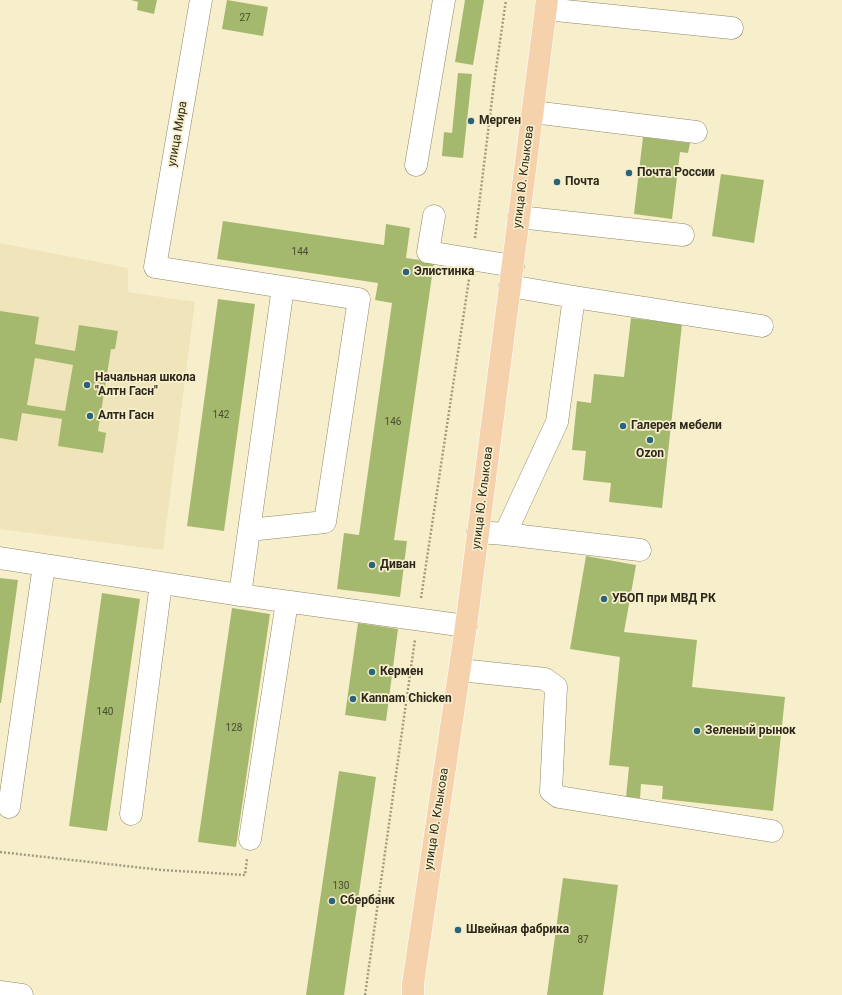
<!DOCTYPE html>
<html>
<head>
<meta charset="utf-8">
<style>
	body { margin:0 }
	canvas { display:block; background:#f7eecb }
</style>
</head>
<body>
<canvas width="842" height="995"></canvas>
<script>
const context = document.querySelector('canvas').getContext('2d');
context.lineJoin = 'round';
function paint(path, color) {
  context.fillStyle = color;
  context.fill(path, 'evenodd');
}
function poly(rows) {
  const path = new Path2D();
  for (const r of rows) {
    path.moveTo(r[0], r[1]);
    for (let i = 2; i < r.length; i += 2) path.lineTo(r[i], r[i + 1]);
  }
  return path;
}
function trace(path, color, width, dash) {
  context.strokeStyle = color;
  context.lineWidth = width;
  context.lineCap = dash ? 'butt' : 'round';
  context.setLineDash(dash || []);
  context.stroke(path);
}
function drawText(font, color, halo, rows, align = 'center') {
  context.font = font + ' Roboto,sans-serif';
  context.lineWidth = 3.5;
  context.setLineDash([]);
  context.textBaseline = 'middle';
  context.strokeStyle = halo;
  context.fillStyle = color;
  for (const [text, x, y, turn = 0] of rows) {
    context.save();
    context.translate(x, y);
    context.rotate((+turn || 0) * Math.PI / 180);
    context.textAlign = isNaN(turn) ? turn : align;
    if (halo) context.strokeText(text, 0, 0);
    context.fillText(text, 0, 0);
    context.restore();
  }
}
paint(poly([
	[0,243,128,268,128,292,195,302,163,550,0,529]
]), '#f0e4ba');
paint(poly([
	[131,0,157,0,154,14,137,10,138,2],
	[227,0,268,7,263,36,222,29],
	[465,0,484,0,473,65,455,62],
	[458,73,472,74,463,158,442,156,444,132,452,133],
	[643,137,690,143,688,153,680,152,672,219,634,214],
	[721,174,764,180,754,243,712,236],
	[223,221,384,245,386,224,410,228,406,258,434,262,394,540,407,541,400,597,337,589,344,533,359,535,392,303,375,300,378,283,217,259],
	[218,299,255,304,224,531,187,526],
	[0,311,39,317,35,344,75,351,79,325,118,331,115,349,111,349,98,431,106,433,103,453,58,446,62,419,22,413,17,441,0,438],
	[35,358,73,365,65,411,27,405],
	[631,318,682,324,662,508,609,502,611,483,583,480,586,451,572,450,577,401,591,403,594,374,624,377],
	[586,556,636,565,624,632,697,640,692,687,785,697,773,811,662,799,663,786,641,784,640,798,626,797,629,767,609,765,620,657,570,649],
	[0,578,18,580,1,703,0,703],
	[102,593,140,599,107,831,69,826],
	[232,608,270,614,236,847,198,842],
	[358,623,398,629,386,721,345,715],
	[339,771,376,777,344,995,306,995],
	[563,878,618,885,603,995,547,995]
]), '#a5b96e');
const minor = poly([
	[201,0,155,267,283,287,240,595],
	[546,9,732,28],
	[533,112,696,132],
	[416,165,444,0],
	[434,216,428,252,513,266],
	[519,217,683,235],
	[510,286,574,297,762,326],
	[249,530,325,522,359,299,283,287],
	[478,532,505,534,640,550],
	[505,534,557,422,574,297],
	[0,558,240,595,466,626],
	[460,670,545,679,556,687,551,791,559,797,772,831],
	[9,807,44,565],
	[131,814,161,583],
	[250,839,287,602],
	[0,992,22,995]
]);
const major = poly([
	[413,995,413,984,466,626,547,0]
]);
trace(minor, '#8f8767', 23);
trace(major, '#fff', 23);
trace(poly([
	[475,238,494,83,506,0],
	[421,598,469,279],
	[0,852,162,870,245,875,247,859],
	[365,995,415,639]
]), '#a29b81', 2.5, [2, 2]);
trace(minor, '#fff', 22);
trace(major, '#f5d1ac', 22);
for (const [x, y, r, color] of [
	[471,121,4,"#29647c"],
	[629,173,4,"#29647c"],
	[557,182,4,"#29647c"],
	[406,272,4,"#29647c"],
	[87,385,4,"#29647c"],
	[90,416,4,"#29647c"],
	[623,426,4,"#29647c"],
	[650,440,4,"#29647c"],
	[372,565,4,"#29647c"],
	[604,599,4,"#29647c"],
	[372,672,4,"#29647c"],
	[353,699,4,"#29647c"],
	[697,731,4,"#29647c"],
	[332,901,4,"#29647c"],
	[458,930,4,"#29647c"]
]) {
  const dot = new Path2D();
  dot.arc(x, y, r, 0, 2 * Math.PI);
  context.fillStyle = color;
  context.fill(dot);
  trace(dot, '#f7eecb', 1.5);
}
drawText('10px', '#4a4c30', null, [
	["27",245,18],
	["144",300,252],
	["142",221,415],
	["146",393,422],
	["140",105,712],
	["128",234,728],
	["130",341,886],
	["87",583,940]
]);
drawText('bold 12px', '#2c281b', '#f7eecb', [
	["Мерген",479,121],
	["Почта России",637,173],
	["Почта",565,182],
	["Элистинка",414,272],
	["Начальная школа",95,378],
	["\"Алтн Гасн\"",95,392],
	["Алтн Гасн",98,416],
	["Галерея мебели",631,426],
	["Ozon",650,454,"center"],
	["Диван",380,565],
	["УБОП при МВД РК",612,599],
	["Кермен",380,672],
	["Kannam Chicken",361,699],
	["Зеленый рынок",705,731],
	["Сбербанк",340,901],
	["Швейная фабрика",466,930]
], 'left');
drawText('12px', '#2c281b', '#f7eecb', [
	["улица Мира",178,134,-80],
	["улица Ю. Клыкова",524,177,-83],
	["улица Ю. Клыкова",483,498,-83],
	["улица Ю. Клыкова",437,819,-81]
]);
</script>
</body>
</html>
